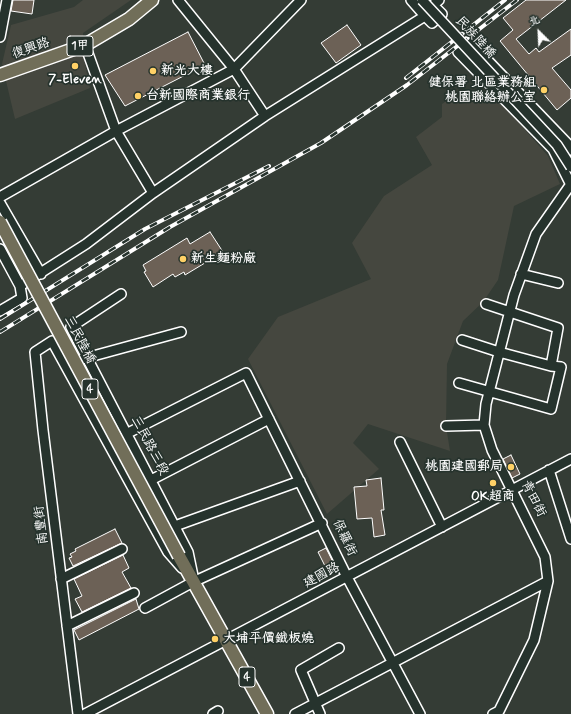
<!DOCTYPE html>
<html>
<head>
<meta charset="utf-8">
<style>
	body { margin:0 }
	#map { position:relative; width:571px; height:714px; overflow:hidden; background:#343c35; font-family:Mynerve,"LXGW WenKai TC",sans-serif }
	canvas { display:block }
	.north { position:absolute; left:519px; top:12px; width:40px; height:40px; -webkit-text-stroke:3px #26332d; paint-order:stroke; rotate:336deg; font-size:11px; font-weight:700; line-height:16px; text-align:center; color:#fff }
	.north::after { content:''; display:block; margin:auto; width:14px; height:18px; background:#fff; clip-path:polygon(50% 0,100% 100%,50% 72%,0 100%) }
</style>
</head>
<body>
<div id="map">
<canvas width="571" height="714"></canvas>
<div class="north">北</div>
</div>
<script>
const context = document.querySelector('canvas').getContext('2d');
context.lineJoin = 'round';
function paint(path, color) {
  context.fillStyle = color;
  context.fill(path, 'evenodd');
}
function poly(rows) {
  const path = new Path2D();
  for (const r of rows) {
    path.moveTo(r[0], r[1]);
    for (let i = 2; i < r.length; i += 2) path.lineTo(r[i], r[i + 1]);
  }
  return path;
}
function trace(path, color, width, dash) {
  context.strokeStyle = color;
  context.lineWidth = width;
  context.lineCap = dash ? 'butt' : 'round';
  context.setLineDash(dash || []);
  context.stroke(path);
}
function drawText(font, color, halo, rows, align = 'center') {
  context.font = font + ' Mynerve,"LXGW WenKai TC",sans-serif';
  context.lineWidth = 3.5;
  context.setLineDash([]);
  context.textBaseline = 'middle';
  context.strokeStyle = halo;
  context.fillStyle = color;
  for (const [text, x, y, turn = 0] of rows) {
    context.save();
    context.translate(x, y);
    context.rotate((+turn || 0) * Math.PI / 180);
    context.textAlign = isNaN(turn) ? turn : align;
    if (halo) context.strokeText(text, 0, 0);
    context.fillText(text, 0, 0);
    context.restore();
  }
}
paint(poly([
	[83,0,131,0,83,33,84,59,90,88,15,119,2,64,11,25,74,7],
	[456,94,501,102,548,156,560,184,514,206,498,280,483,302,463,321,447,364,446,426,450,451,368,424,353,443,379,469,327,514,248,359,278,317,371,279,352,243,384,196,432,165,416,137,442,117,442,104]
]), '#45473f');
const building = poly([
	[13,0,34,0,32,14,11,11,13,0],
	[526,0,566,0,516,39,529,54,536,48,539,52,571,29,571,55,552,68,571,90,571,98,557,110,500,41,513,30,503,18,526,0],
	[347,25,361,45,336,63,321,43,347,25],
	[188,32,205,65,125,106,105,75,188,32],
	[210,232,223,252,185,275,184,272,175,277,173,274,153,287,144,272,146,271,143,265,187,238,190,244,210,232],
	[511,455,520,474,512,478,503,459,511,455],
	[381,478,384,510,381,510,385,535,374,537,372,518,357,519,354,487,367,486,366,480,381,478],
	[115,529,122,543,73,566,69,558,72,557,70,554,76,551,75,549,115,529],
	[326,548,337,570,329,574,318,552,326,548],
	[123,555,129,568,122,572,131,588,82,612,75,599,82,596,74,579,123,555],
	[136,599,139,609,79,640,74,630,136,599]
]);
paint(building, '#6c6156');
trace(building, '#fff', 1);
const minor = poly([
	[178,0,234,69,265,116],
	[411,0,425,16],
	[0,37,7,0],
	[85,45,116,131,153,193],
	[571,150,568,144,469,41,458,52,553,149,571,185],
	[0,197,116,131,234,69,301,0],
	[0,203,41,274],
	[0,249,20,286,22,298,0,311],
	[521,274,558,283],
	[20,286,86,244,153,193,265,116,425,16,432,23,442,14,433,5,439,0],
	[121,294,71,327,188,552,193,576],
	[462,340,499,352,551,366],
	[82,359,181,332],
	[459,383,551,409,561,367,551,366,558,328,486,304],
	[446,426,484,425],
	[126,434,246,373,347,577,420,714],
	[400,442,442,527],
	[549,470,571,539],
	[151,480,269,419],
	[175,526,300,481],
	[61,579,122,549],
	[145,608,193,582,322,523],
	[67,626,134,593],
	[78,714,43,430,35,352,52,341,168,552,182,568],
	[85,714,571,459],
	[213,714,218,711],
	[295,714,548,581],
	[320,714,301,670,339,648],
	[493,714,499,711,534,640,548,581,545,557,492,450,484,425,486,404,514,295,536,234,571,184]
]);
const major = poly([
	[0,75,85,45,129,19,152,0],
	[179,556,267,714]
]);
trace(minor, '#fff', 12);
trace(major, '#fff', 15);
trace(minor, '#26332d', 9);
trace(major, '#716e59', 12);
const rail = poly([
	[406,78,505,0],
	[0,319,145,229,269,166],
	[0,332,170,227,321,143,407,85,517,0]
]);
trace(rail, '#fff', 4);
trace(rail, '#26332d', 2.5, [8]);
const minorBridge = poly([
	[422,0,557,145,571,167]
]);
const majorBridge = poly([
	[0,222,179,556]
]);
trace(minorBridge, '#fff', 12, []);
trace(majorBridge, '#fff', 15, []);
trace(minorBridge, '#26332d', 9);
trace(majorBridge, '#716e59', 12);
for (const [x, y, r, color] of [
	[75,66,4,"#ffd166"],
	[153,71,4,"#ffd166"],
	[544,90,4,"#ffd166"],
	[138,96,4,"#ffd166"],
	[183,259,4,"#ffd166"],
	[511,467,4,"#ffd166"],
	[493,483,4,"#ffd166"],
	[215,639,4,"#ffd166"]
]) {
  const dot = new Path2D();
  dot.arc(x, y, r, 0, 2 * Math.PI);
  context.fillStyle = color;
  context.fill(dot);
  trace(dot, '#26332d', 1.5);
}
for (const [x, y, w] of [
	[80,46,26],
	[90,389,16],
	[247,677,16]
]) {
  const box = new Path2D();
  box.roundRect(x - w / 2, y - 10, w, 20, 3);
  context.fillStyle = '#26332d';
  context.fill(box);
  trace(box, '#fff', 1);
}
drawText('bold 12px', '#fff', null, [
	["1甲",80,46],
	["4",90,389],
	["4",247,677]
]);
drawText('13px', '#fff', '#26332d', [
	["民族陸橋",475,38,47],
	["復興路",31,49,-19],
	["三民陸橋",79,340,62],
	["三民路三段",149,446,62],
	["青田街",533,499,63],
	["南豐街",42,525,-97],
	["保羅街",344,538,65],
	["建國路",322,576,-28]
]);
drawText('bold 13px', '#fff', '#26332d', [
	["新光大樓",161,71],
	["7-Eleven",75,80,"center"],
	["健保署 北區業務組",536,83,"right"],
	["桃園聯絡辦公室",536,98,"right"],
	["台新國際商業銀行",146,96],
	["新生麵粉廠",191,259],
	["桃園建國郵局",503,467,"right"],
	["OK超商",493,497,"center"],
	["大埔平價鐵板燒",223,639]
], 'left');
</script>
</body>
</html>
